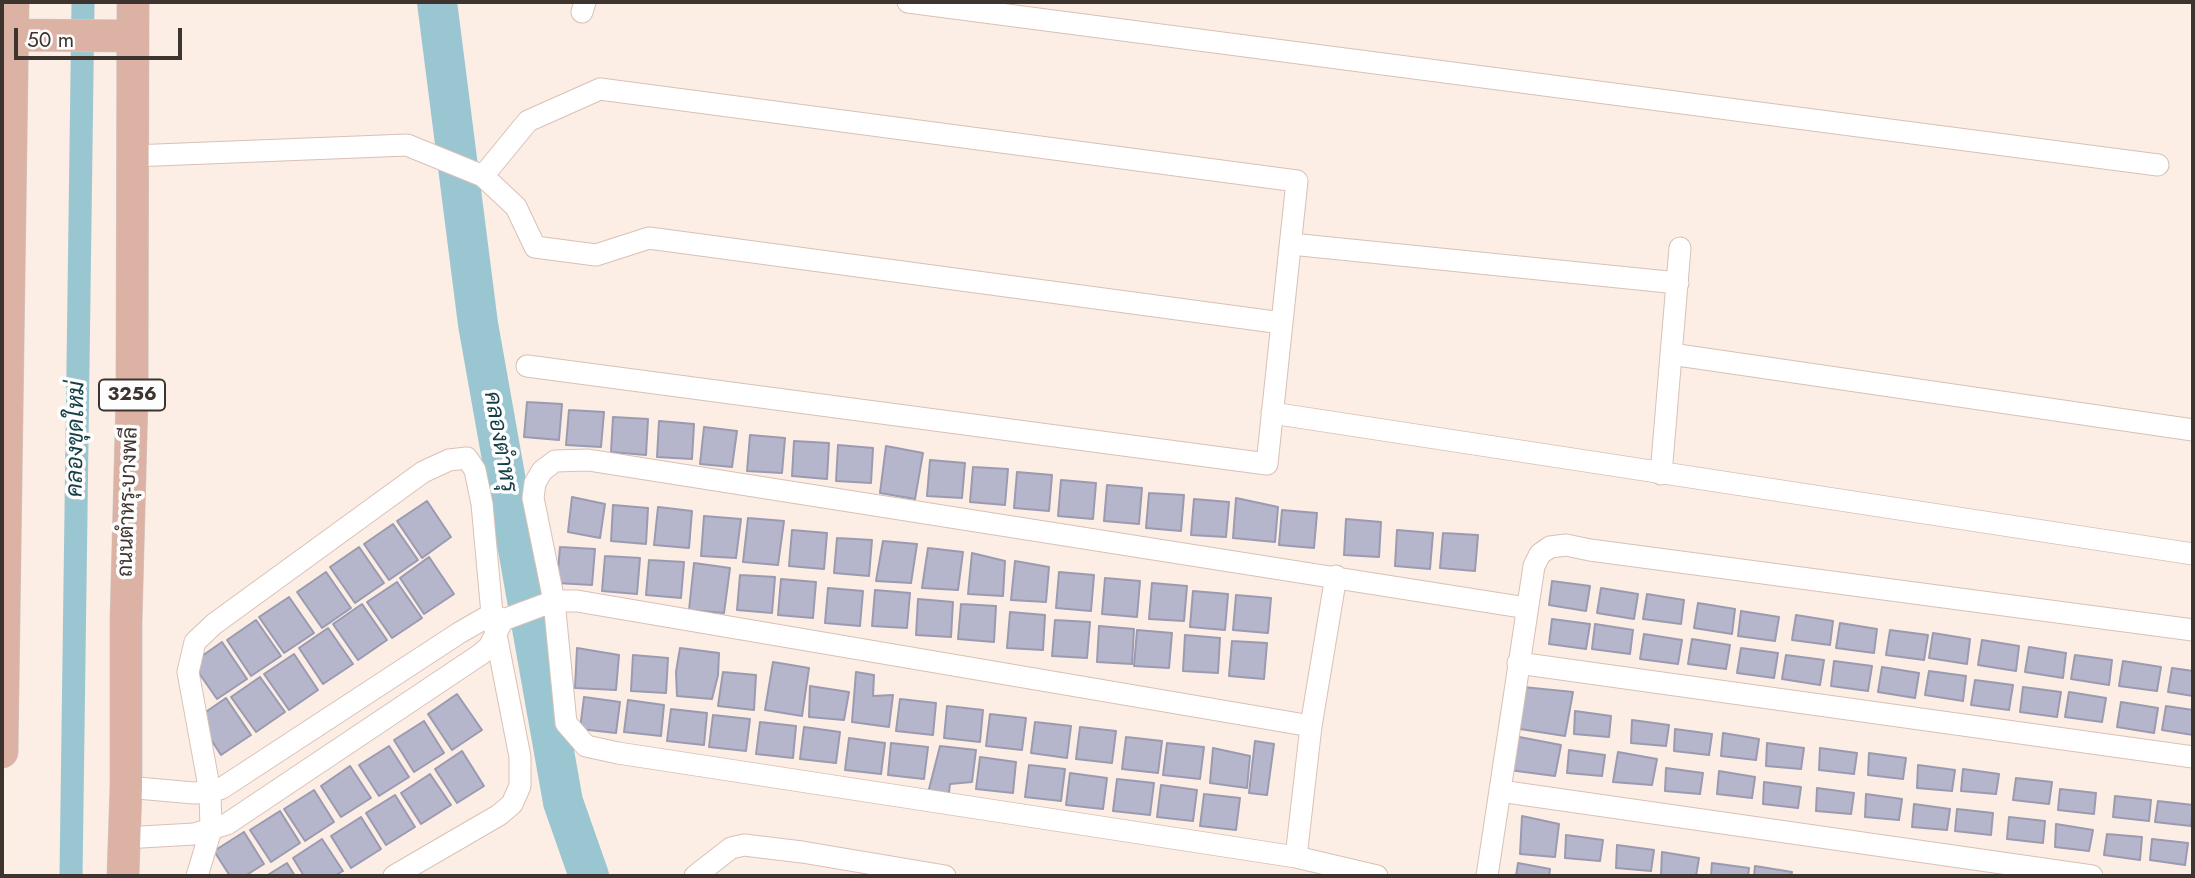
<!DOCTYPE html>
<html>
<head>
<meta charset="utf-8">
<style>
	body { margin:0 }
	#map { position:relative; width:2195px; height:878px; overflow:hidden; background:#fcede5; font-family:Jost,sans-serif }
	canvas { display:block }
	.frame { position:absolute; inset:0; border:4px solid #3e342f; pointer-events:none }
	.scale { position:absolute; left:14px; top:28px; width:168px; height:32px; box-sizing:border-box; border:4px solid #3e342f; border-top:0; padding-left:9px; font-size:21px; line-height:24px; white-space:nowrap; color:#3e342f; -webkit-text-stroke:5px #fdfdfd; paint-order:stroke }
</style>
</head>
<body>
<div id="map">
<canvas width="2195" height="878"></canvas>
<div class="frame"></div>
<div class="scale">50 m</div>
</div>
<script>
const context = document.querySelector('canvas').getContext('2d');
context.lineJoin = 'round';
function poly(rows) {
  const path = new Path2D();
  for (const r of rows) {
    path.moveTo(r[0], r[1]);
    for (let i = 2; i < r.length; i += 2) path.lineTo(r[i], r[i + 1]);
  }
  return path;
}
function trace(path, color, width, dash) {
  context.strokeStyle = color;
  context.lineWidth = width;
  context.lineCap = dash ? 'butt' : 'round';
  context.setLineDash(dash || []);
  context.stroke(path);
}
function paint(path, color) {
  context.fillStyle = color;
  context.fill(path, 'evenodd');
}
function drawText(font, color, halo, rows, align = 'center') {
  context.font = font + ' Jost,Sarabun,sans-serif';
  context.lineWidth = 7;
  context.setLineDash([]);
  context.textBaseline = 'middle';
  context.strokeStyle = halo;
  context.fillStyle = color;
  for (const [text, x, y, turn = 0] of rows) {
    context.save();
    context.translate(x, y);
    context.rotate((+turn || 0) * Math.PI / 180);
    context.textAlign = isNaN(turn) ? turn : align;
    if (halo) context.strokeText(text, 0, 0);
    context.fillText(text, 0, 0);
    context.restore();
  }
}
trace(poly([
	[71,876,83,2]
]), '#99c6d0', 23);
trace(poly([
	[437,2,478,324,563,802,589,876]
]), '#99c6d0', 40);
const building = poly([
	[527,402,562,404,559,440,524,437,527,402],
	[569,410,604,412,601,447,566,445,569,410],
	[613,417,648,419,646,455,611,452,613,417],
	[659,421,694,424,692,459,657,457,659,421],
	[704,427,737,431,732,467,700,464,704,427],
	[750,435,785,438,782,473,747,471,750,435],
	[794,441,829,443,827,479,792,476,794,441],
	[838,445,873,448,871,483,836,481,838,445],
	[886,446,923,453,915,499,880,493,886,446],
	[930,460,965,463,962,498,927,496,930,460],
	[973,467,1008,469,1005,505,970,502,973,467],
	[1017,472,1052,475,1049,511,1014,508,1017,472],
	[1061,480,1096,483,1093,519,1058,516,1061,480],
	[1107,485,1142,488,1139,524,1104,521,1107,485],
	[1149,493,1184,495,1181,531,1146,528,1149,493],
	[572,497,605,504,600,538,568,532,572,497],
	[1236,498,1278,507,1275,542,1233,538,1236,498],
	[1194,499,1229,502,1226,537,1191,535,1194,499],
	[427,501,451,537,422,558,397,521,427,501],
	[613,505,648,508,646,544,611,541,613,505],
	[658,507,692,511,689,548,654,545,658,507],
	[1282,510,1317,513,1314,548,1279,545,1282,510],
	[704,516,741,519,736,558,701,556,704,516],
	[748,518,784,521,778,565,743,562,748,518],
	[1346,519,1381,522,1379,557,1344,555,1346,519],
	[393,524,418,560,389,580,364,544,393,524],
	[792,530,827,533,824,569,789,566,792,530],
	[1397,530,1433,533,1430,569,1395,566,1397,530],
	[1443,533,1478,535,1475,571,1440,568,1443,533],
	[837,538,872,540,869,576,834,573,837,538],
	[883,541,917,544,911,583,876,581,883,541],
	[359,547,384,583,355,603,330,567,359,547],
	[560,547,595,549,592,585,557,583,560,547],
	[928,548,963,552,958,590,922,588,928,548],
	[972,553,1005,561,1003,596,968,594,972,553],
	[605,556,640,558,637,594,602,591,605,556],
	[429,557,454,594,424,614,400,578,429,557],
	[649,560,684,562,681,598,646,595,649,560],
	[1015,561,1049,567,1046,602,1011,600,1015,561],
	[694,563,730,568,724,613,689,610,694,563],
	[326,572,351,608,322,628,297,592,326,572],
	[1059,572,1094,575,1091,611,1056,608,1059,572],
	[740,575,775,577,772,613,737,610,740,575],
	[1105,578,1140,581,1137,617,1102,614,1105,578],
	[781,579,816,582,813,618,778,615,781,579],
	[1552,581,1590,586,1586,611,1549,605,1552,581],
	[397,582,422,618,392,638,367,602,397,582],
	[1152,583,1187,586,1184,621,1149,619,1152,583],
	[828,588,863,591,860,626,825,623,828,588],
	[1601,588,1638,594,1634,619,1597,613,1601,588],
	[875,590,910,593,907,628,872,626,875,590],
	[1193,591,1228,594,1225,630,1190,627,1193,591],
	[1647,594,1684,600,1681,624,1643,619,1647,594],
	[1236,595,1271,598,1268,633,1233,630,1236,595],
	[289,597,314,633,284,653,259,617,289,597],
	[918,599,953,602,951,637,916,635,918,599],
	[1698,603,1735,609,1732,634,1694,628,1698,603],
	[362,604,387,640,358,660,333,624,362,604],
	[961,604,996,606,994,642,958,639,961,604],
	[1741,611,1779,617,1775,641,1738,636,1741,611],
	[1010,612,1045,615,1043,650,1007,648,1010,612],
	[1796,615,1833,621,1830,645,1792,640,1796,615],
	[1552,619,1590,624,1586,649,1549,644,1552,619],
	[256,620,281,656,251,676,227,640,256,620],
	[1055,620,1090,622,1087,658,1052,656,1055,620],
	[1840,623,1877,629,1874,653,1836,648,1840,623],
	[1595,624,1633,630,1630,654,1592,649,1595,624],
	[1099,626,1134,629,1132,664,1097,662,1099,626],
	[328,628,353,664,323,684,299,648,328,628],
	[1137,630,1172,633,1169,668,1134,666,1137,630],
	[1890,630,1928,635,1924,660,1886,655,1890,630],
	[1933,633,1970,639,1967,664,1929,658,1933,633],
	[1644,634,1682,640,1678,664,1640,659,1644,634],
	[1185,635,1220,638,1218,673,1183,671,1185,635],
	[1692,639,1730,645,1726,669,1688,664,1692,639],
	[1982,640,2019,646,2016,671,1978,665,1982,640],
	[1232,641,1267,643,1264,679,1229,676,1232,641],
	[222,642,247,679,217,699,192,663,222,642],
	[2029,647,2066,653,2063,678,2025,672,2029,647],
	[577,648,619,655,616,690,575,688,577,648],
	[680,648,719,653,718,675,712,699,677,696,676,672,680,648],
	[1741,648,1778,653,1774,678,1737,673,1741,648],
	[294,654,318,690,289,710,264,674,294,654],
	[633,655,668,658,666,693,631,691,633,655],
	[1786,655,1824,660,1820,685,1782,679,1786,655],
	[2075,655,2112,660,2109,685,2071,679,2075,655],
	[1834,661,1872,666,1868,691,1831,686,1834,661],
	[2123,661,2161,667,2157,691,2119,686,2123,661],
	[773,662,809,668,802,716,765,710,773,662],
	[1882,667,1919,673,1915,698,1878,692,1882,667],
	[2172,668,2193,671,2193,696,2168,692,2172,668],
	[1929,671,1966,676,1963,701,1925,695,1929,671],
	[723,672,756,675,754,710,718,706,723,672],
	[856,672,874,675,873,696,893,695,889,727,852,722,856,672],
	[260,677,285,712,256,732,231,697,260,677],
	[1975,680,2013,685,2009,710,1971,705,1975,680],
	[810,686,849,692,844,720,809,717,810,686],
	[1523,687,1573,692,1565,736,1520,729,1523,687],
	[2023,687,2061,692,2057,717,2020,712,2023,687],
	[2069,692,2106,698,2102,722,2065,717,2069,692],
	[457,694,482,730,452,750,428,714,457,694],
	[584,697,620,702,616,733,580,729,584,697],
	[226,698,251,735,221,755,197,718,226,698],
	[900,699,936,703,933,735,896,731,900,699],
	[628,700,664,705,661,736,624,732,628,700],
	[2121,702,2158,708,2154,733,2117,727,2121,702],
	[947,706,983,710,980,742,944,738,947,706],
	[2166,706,2193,710,2193,735,2162,730,2166,706],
	[671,709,707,713,704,745,667,741,671,709],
	[1575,711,1611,716,1609,737,1574,734,1575,711],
	[990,714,1026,718,1022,750,986,746,990,714],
	[713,715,750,719,746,751,709,747,713,715],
	[1632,720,1669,725,1666,746,1631,743,1632,720],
	[424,721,444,753,414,772,394,740,424,721],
	[760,722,796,726,793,758,756,754,760,722],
	[1035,722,1071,726,1067,758,1031,753,1035,722],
	[804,727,840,732,836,763,800,759,804,727],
	[1080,727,1116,731,1112,763,1076,759,1080,727],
	[1675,729,1712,734,1709,755,1674,751,1675,729],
	[1723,733,1759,739,1756,760,1721,756,1723,733],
	[1514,736,1561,745,1555,776,1509,770,1514,736],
	[1126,737,1162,741,1158,773,1122,769,1126,737],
	[849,738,885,743,881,774,845,770,849,738],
	[1255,741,1274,744,1267,795,1249,793,1255,741],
	[891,743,928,747,924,779,888,775,891,743],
	[1167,743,1204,747,1200,779,1163,775,1167,743],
	[1767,743,1804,748,1801,769,1766,766,1767,743],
	[389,746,409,777,379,796,359,765,389,746],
	[940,746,976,750,972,782,950,784,948,801,928,793,940,746],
	[1213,748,1250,756,1247,788,1210,783,1213,748],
	[1820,748,1857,753,1854,774,1819,770,1820,748],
	[1569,750,1605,755,1602,776,1567,773,1569,750],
	[462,751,484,786,457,803,435,769,462,751],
	[1618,752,1657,759,1652,785,1613,782,1618,752],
	[1869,753,1906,758,1903,779,1868,775,1869,753],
	[980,757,1016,762,1013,793,976,789,980,757],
	[1029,765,1065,769,1061,801,1025,797,1029,765],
	[1918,765,1955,770,1952,791,1917,788,1918,765],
	[350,766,371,798,341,817,321,786,350,766],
	[1666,768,1703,773,1700,794,1665,791,1666,768],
	[1963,769,1999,774,1996,794,1961,791,1963,769],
	[1719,771,1755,777,1752,798,1717,794,1719,771],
	[1070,773,1107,778,1103,809,1066,805,1070,773],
	[430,774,451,805,421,824,401,793,430,774],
	[2016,778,2052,782,2049,804,2013,800,2016,778],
	[1117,779,1154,783,1150,815,1113,811,1117,779],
	[1764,782,1801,787,1798,808,1763,804,1764,782],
	[1161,785,1197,790,1193,821,1157,817,1161,785],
	[1817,788,1854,793,1851,814,1816,811,1817,788],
	[2060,789,2096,793,2094,814,2058,810,2060,789],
	[314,790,334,822,305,841,284,809,314,790],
	[1204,794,1240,798,1236,830,1200,826,1204,794],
	[1866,794,1902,799,1899,820,1865,817,1866,794],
	[395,795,415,827,386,845,366,813,395,795],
	[2115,796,2151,800,2149,821,2113,817,2115,796],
	[2158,801,2193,805,2191,826,2155,822,2158,801],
	[1914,804,1950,809,1947,830,1912,827,1914,804],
	[1957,809,1993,813,1991,835,1955,831,1957,809],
	[280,811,300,843,271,862,250,830,280,811],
	[1522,816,1559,824,1555,857,1520,854,1522,816],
	[361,817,381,849,351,868,331,836,361,817],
	[2009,817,2045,821,2043,843,2007,839,2009,817],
	[2056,824,2093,830,2089,851,2055,847,2056,824],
	[244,832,264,864,245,876,230,876,214,851,244,832],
	[2107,834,2142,837,2140,860,2104,855,2107,834],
	[1566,835,1603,840,1600,861,1565,858,1566,835],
	[322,839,343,871,334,876,304,876,293,858,322,839],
	[2152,839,2188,843,2185,865,2150,860,2152,839],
	[1617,845,1654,850,1651,871,1616,868,1617,845],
	[1662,852,1699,858,1696,876,1661,875,1662,852],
	[287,863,295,876,266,876,287,863],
	[1518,863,1550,869,1549,876,1516,876,1518,863],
	[1712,863,1749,868,1748,876,1711,876,1712,863],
	[1755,866,1792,872,1791,876,1754,876,1755,866]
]);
paint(building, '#b5b6cc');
trace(building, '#9a9ab0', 2);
const minor = poly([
	[908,2,2158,165],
	[582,12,585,2],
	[132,156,407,145,483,176,516,207,535,247,596,255,649,238,1282,323],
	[483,176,528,121,600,89,1297,181,1267,464,527,366],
	[1291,244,1678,283],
	[1671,354,2193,430],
	[1272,413,2193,554],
	[1661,474,1680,248],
	[1518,663,2193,757],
	[126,787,194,793,210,792,222,788,459,633,492,614,503,620],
	[1500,791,2092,876],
	[124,838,194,834,227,824,481,654,489,647,503,620,554,601,577,601,1311,726],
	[1296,857,1311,726,1336,576],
	[197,876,211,830,210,792,188,672,195,642,214,624,423,472,449,460,467,458,475,470,482,504,492,614,520,757,520,786,512,804,499,815,394,876],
	[695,876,731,848,744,845,802,852,945,876],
	[1377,876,1296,857,618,753,586,746,566,723,554,601,533,498,535,483,542,471,555,461,588,460,1527,608],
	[1487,876,1534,566,1540,554,1550,547,1566,545,1590,550,2193,630]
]);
const primary = poly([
	[12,35,132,36],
	[2,752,13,2],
	[123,876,126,787,126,621,132,398,133,2]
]);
trace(minor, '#d9c1b5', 23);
trace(primary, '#d1cecd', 33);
trace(minor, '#fff', 21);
trace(primary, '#dcb2a4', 32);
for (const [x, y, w] of [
	[132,395,66]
]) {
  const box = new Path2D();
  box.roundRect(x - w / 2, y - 15.5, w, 31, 5);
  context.fillStyle = '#fdfdfd';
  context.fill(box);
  trace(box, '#3e342f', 2);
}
drawText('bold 19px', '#3e342f', null, [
	["3256",132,395]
]);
drawText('21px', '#3e342f', '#fdfdfd', [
	["ถนนตำหรุ-บางพลี",129,502,-88]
]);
drawText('italic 23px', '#153f47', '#fdfdfd', [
	["คลองขุดใหม่",77,439,-89],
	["คลองตำหรุ",499,442,80]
]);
</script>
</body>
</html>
